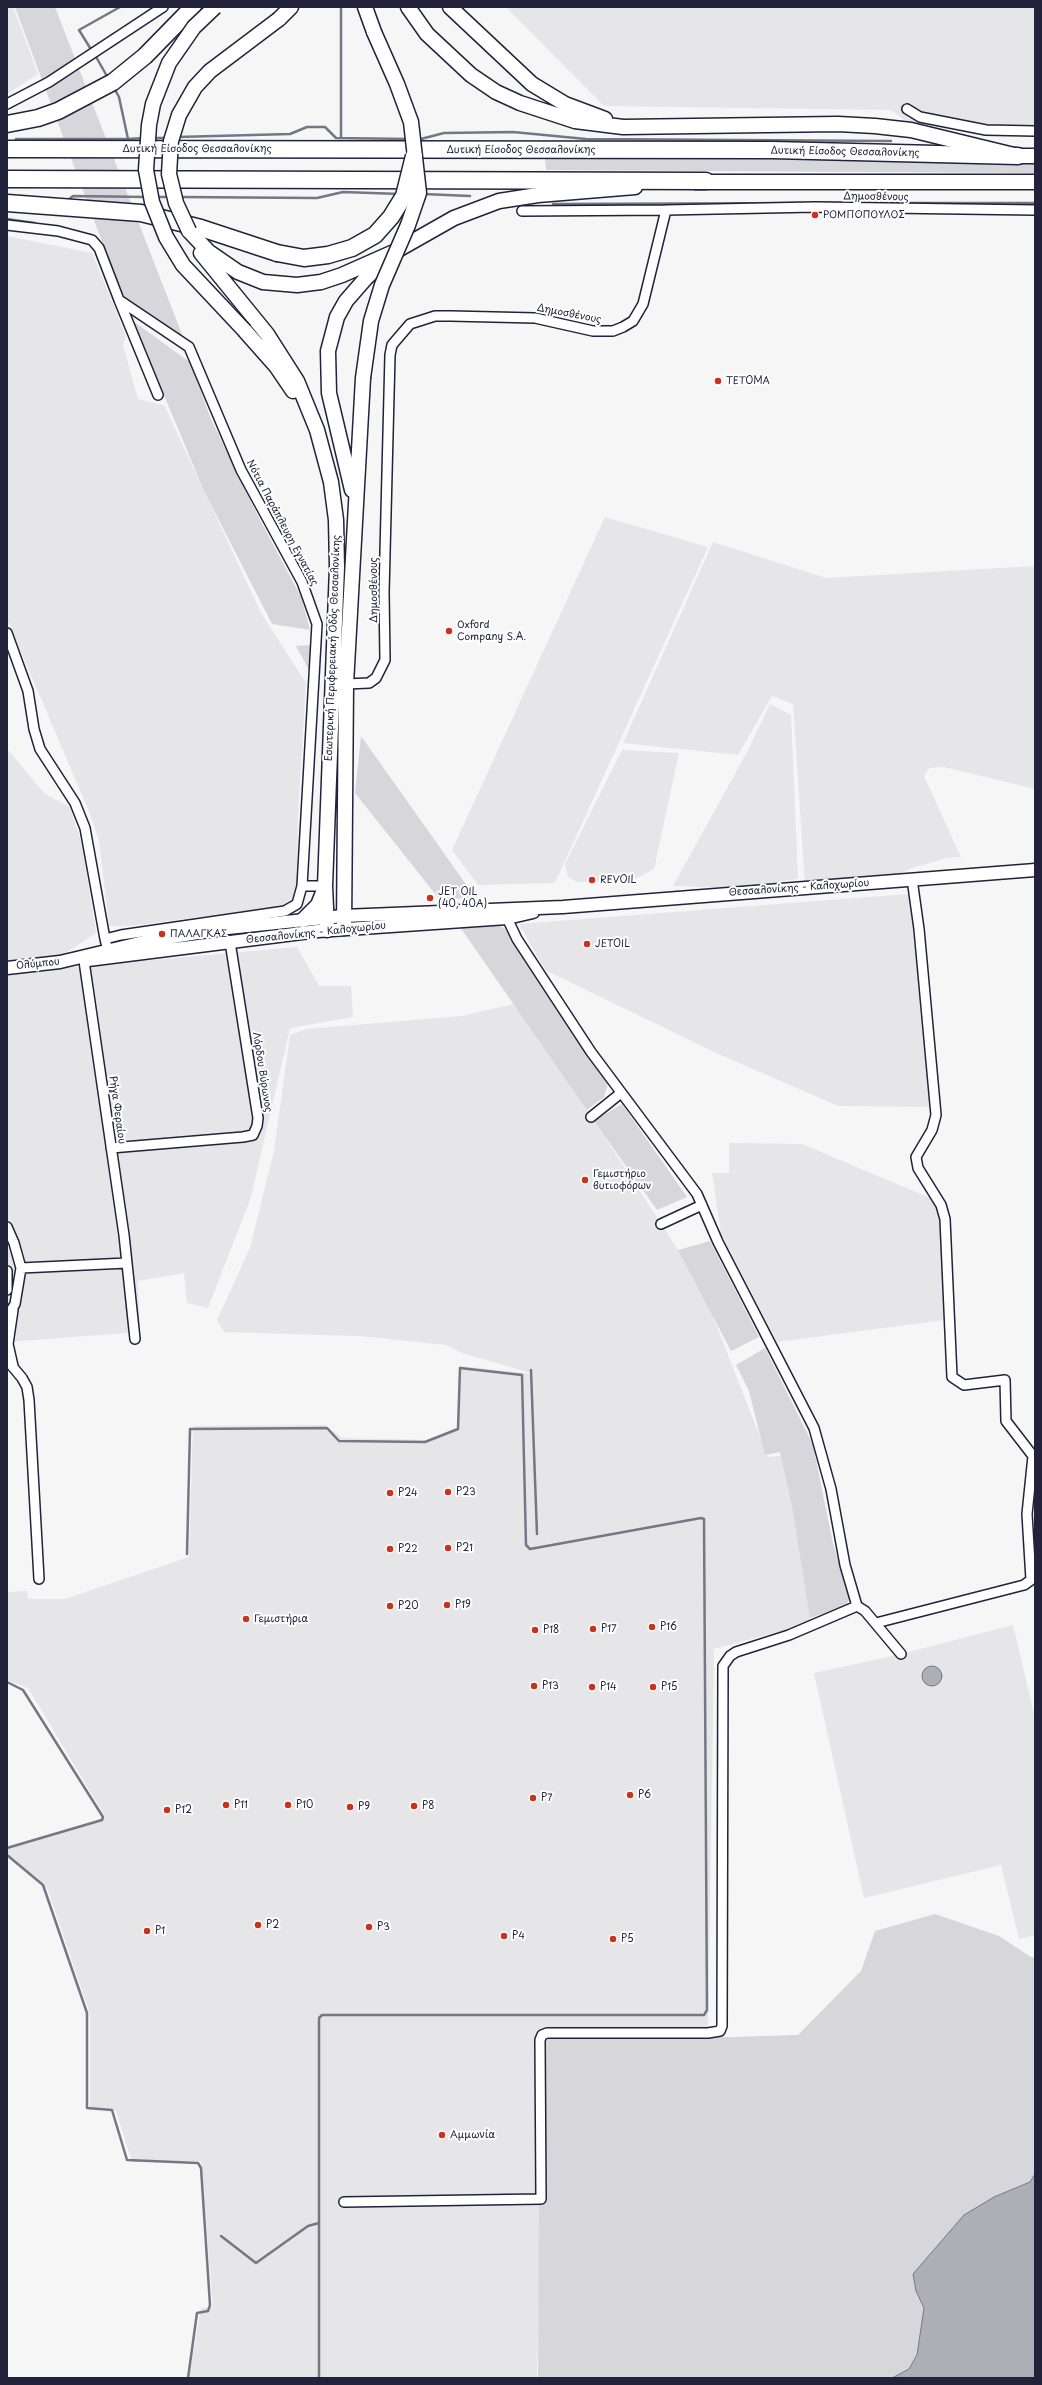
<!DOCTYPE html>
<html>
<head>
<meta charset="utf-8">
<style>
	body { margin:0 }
	#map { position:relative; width:1042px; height:2385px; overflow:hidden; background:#f6f6f7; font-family:"Playpen Sans",sans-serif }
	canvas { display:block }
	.frame { position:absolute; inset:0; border:8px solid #22223b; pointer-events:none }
</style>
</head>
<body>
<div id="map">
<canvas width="1042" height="2385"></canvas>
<div class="frame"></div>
</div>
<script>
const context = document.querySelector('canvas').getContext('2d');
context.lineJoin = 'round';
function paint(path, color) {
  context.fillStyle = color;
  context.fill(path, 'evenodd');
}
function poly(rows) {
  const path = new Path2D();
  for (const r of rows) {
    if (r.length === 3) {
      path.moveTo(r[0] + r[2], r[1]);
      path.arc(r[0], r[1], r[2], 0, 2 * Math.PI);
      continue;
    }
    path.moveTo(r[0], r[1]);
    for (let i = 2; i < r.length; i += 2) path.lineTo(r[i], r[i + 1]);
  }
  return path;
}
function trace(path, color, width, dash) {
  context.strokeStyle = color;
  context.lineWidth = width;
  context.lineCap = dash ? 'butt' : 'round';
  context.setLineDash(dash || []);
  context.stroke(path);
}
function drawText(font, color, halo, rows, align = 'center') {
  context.font = font + ' "Playpen Sans",sans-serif';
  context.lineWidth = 4;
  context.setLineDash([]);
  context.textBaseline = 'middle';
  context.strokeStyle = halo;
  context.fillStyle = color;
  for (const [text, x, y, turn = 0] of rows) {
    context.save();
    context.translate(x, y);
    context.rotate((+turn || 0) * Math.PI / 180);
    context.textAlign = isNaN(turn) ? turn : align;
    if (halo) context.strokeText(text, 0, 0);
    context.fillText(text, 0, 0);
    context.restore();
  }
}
paint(poly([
	[7,7,13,7,38,74,7,94],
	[506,7,1035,7,1035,125,911,125,891,110,604,106],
	[7,236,92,253,126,336,123,345,138,399,164,405,261,613,306,683,298,813,297,888,296,896,281,906,131,926,109,926,99,840,88,809,7,619],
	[605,517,708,547,555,883,478,885,452,850],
	[713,542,826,578,1035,566,1035,789,944,767,929,768,924,776,961,857,947,858,912,868,893,877,805,886,793,704,772,696,738,755,623,743],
	[770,704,791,715,798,879,736,888,673,886,747,752],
	[7,749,45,794,70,807,82,845,96,933,61,956,7,962],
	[622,750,679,753,654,869,631,881,577,882,568,877,565,864],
	[908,894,937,1107,838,1106,714,1052,545,970,519,924],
	[297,947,319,986,351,986,353,1017,290,1028,251,1197,208,1308,187,1303,184,1273,138,1281,140,1332,7,1342,7,973],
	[514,1004,539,1036,693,1273,710,1309,768,1457,789,1455,811,1623,714,1649,708,2033,541,2199,537,2378,189,2378,201,2308,213,2307,201,2161,132,2162,116,2111,90,2108,90,2014,48,1890,7,1854,7,1847,106,1818,28,1688,7,1680,7,1592,27,1591,28,1599,65,1599,189,1557,193,1426,325,1425,342,1438,431,1440,458,1427,461,1366,534,1374,462,1353,446,1345,359,1336,224,1332,217,1320,250,1248,274,1151,290,1035,307,1029,462,1016],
	[729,1143,802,1144,935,1200,940,1213,944,1320,777,1342,721,1233,712,1173,729,1173],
	[1013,1625,1035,1718,1035,1935,1019,1939,1001,1865,864,1898,814,1673,901,1654]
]), '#e6e6e9');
paint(poly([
	[15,7,55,7,183,337,149,317,130,304,120,290],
	[545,157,1035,159,1035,173,546,170],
	[133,321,191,363,210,417,259,518,301,597,310,630,272,624,204,491],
	[311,645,309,670,296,646],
	[361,736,475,897,440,900,355,793],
	[494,921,505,929,608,1083,604,1097,587,1110,460,927],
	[622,1104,687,1197,657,1210,594,1121],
	[710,1241,759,1337,731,1351,678,1250],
	[765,1348,813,1445,833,1544,850,1598,846,1606,810,1618,792,1505,780,1452,765,1455,749,1391,736,1365],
	[935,1914,999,1936,1031,1957,1035,1957,1035,2174,1030,2182,994,2197,916,2291,924,2308,917,2355,909,2369,892,2378,538,2378,540,2037,731,2037,798,2035,861,1971,875,1931]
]), '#d7d7db');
const water = poly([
	[932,1676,10],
	[1035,2174,1035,2378,892,2378,909,2369,917,2355,924,2308,916,2291,913,2274,964,2215,994,2197,1030,2182,1035,2174]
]);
paint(water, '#aeaeb7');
trace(water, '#767685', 1);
trace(poly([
	[341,7,341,138],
	[92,51,79,30,120,7],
	[95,55,108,78],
	[114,88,119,97,128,139,144,138],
	[177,137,290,134,307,127,325,127,336,138,408,139],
	[153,138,168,138],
	[16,139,128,139],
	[417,140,444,133,513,132,586,139,891,141],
	[423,194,470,196],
	[155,197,170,197],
	[179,197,317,198,343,192,400,194],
	[67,201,73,196,146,197],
	[824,203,1035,203],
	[861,203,861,197],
	[553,204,813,203],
	[7,219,35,223],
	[531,1370,537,1534],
	[187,1554,190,1429,327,1428,339,1441,425,1442,458,1429,460,1368,522,1375,526,1545,530,1549,701,1518,704,1519,707,2010,704,2015,322,2015,319,2018,319,2378],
	[7,1682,23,1690,103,1817,102,1820,7,1848],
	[7,1855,43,1885,87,2013,87,2108,112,2110,127,2160,198,2163,201,2168,210,2305,208,2311,197,2313,188,2378],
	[221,2236,256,2263,308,2226,319,2223]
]), '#767685', 2.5);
const minor = poly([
	[7,104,49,82,163,7],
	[907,109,920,117,986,130,1035,131],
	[522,211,666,210],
	[7,225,58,231,92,240,99,248,119,300,189,347,241,470,302,582,317,624,302,886,297,904,285,911,121,935,105,939,109,955],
	[119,300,158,395],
	[7,633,28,691,34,729,40,749,75,803,85,828,105,939],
	[346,684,369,683,376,678,385,660,384,592,390,355,392,345,410,324,435,316,451,316,535,318,593,331,613,331,623,327,633,321,643,304,666,210,815,207,1035,210],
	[302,886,325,886],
	[507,918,517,939,591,1052,697,1194,718,1242,814,1428,831,1489,845,1565,857,1606,865,1611,901,1654],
	[84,961,124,1235,135,1339],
	[591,1117,621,1093],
	[111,1148,243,1137,253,1135,257,1126,258,1118,230,942],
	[661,1224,702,1205],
	[7,1227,14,1243,21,1268,15,1304,7,1317],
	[21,1268,127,1263],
	[7,1271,7,1290],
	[13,1310,8,1344,13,1366],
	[7,1360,22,1378,27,1387,29,1400,39,1579],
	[876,1623,1024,1585,1031,1580,1027,1514,1033,1456,1006,1421,1005,1380,964,1385,952,1377,945,1219,941,1205,918,1168,916,1157,932,1130,936,1115,919,929,912,879],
	[344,2202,541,2199,540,2040,542,2035,547,2033,708,2033,720,2031,722,2026,723,1666,730,1656,736,1652,789,1635,857,1606]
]);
const secondary = poly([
	[88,960,318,931,507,918,533,912],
	[7,968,60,962,148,941,228,928,343,916,563,907,1035,870]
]);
const trunk = poly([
	[365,7,374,32],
	[408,7,427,34,471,75,496,92,520,103,575,121,623,127,838,124,875,126,911,130,1018,156,1035,156],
	[450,7,532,84,565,104,605,119],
	[279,19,291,7],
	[695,182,1035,182],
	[189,231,209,252,238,272,263,282,297,285,321,282,342,275,394,252,454,218,499,201,538,195,635,187],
	[201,253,267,334,297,381,317,430,331,482,336,520,337,567,325,886,327,930],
	[245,331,276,366,293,391],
	[352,490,329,393,328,351,337,317,346,301,366,278,386,259],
	[303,920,318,905,324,890],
	[344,928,346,684,363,378]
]);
const motorway = poly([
	[7,124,38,118,58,111,113,82,145,56,193,7],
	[7,149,772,150,1018,156],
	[7,179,706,181],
	[7,203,141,213,201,228,277,253]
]);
trace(minor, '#22223b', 12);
trace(secondary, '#22223b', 15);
trace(trunk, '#22223b', 17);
trace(motorway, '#22223b', 19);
trace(minor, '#fff', 9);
trace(secondary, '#fff', 12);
trace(trunk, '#fff', 14);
trace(motorway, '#fff', 16);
const trunkBridge = poly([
	[215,7,194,27,169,63,153,104,149,125,146,170,152,202,166,237,183,265,245,331],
	[189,231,176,203,169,174,171,141,179,115,195,87,210,71,279,19],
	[363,378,371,321,382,285,408,225,419,193,411,122,397,84,374,32]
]);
const motorwayBridge = poly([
	[277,253,304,258,328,255,352,248,375,235,391,217,404,196,414,156]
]);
trace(trunkBridge, '#22223b', 17, []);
trace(motorwayBridge, '#22223b', 19, []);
trace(trunkBridge, '#fff', 14);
trace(motorwayBridge, '#fff', 16);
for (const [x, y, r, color] of [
	[815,215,4,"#c8321e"],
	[718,381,4,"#c8321e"],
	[449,631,4,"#c8321e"],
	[592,880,4,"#c8321e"],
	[430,898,4,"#c8321e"],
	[162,934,4,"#c8321e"],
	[587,944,4,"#c8321e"],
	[585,1180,4,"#c8321e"],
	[448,1492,4,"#c8321e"],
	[390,1493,4,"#c8321e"],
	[448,1548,4,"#c8321e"],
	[390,1549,4,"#c8321e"],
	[447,1605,4,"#c8321e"],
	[390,1606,4,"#c8321e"],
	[246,1619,4,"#c8321e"],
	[652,1627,4,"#c8321e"],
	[593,1629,4,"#c8321e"],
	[535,1630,4,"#c8321e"],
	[534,1686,4,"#c8321e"],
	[592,1687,4,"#c8321e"],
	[653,1687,4,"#c8321e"],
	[630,1795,4,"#c8321e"],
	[533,1798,4,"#c8321e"],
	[226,1805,4,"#c8321e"],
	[288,1805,4,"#c8321e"],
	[414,1806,4,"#c8321e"],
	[350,1807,4,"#c8321e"],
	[167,1810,4,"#c8321e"],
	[258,1925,4,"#c8321e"],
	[369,1927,4,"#c8321e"],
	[147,1931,4,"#c8321e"],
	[504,1936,4,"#c8321e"],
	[613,1939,4,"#c8321e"],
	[442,2135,4,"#c8321e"]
]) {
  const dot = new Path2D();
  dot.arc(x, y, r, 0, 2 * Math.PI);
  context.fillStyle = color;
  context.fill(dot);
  trace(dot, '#fff', 1.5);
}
drawText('10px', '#22223b', '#fff', [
	["Δυτική Είσοδος Θεσσαλονίκης",197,149],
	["Δυτική Είσοδος Θεσσαλονίκης",521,150],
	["Δυτική Είσοδος Θεσσαλονίκης",845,152,1],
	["Δημοσθένους",876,197,1],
	["Δημοσθένους",569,314,11],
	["Νότια Παράπλευρη Εγνατίας",282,523,62],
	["Δημοσθένους",374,590,-90],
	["Εσωτερική Περιφερειακή Οδός Θεσσαλονίκης",333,648,-88],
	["Θεσσαλονίκης - Καλοχωρίου",799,888,-4],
	["Θεσσαλονίκης - Καλοχωρίου",316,933,-6],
	["Ολύμπου",38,964,-6],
	["Λόρδου Βύρωνος",262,1072,81],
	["Ρήγα Φεραίου",117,1110,82]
]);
drawText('10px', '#22223b', '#fff', [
	["ΡΟΜΠΟΠΟΥΛΟΣ",823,215],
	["TETOMA",726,381],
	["Oxford",457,625],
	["Company S.A.",457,637],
	["REVOIL",600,880],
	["JET OIL",438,892],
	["(40, 40Α)",438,904],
	["ΠΑΛΑΓΚΑΣ",170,934],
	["JETOIL",595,944],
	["Γεμιστήριο",593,1174],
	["βυτιοφόρων",593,1186],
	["P23",456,1492],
	["P24",398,1493],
	["P21",456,1548],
	["P22",398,1549],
	["P19",455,1605],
	["P20",398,1606],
	["Γεμιστήρια",254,1619],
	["P16",660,1627],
	["P17",601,1629],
	["P18",543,1630],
	["P13",542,1686],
	["P14",600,1687],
	["P15",661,1687],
	["P6",638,1795],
	["P7",541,1798],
	["P11",234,1805],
	["P10",296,1805],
	["P8",422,1806],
	["P9",358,1807],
	["P12",175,1810],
	["P2",266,1925],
	["P3",377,1927],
	["P1",155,1931],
	["P4",512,1936],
	["P5",621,1939],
	["Αμμωνία",450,2135]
], 'left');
</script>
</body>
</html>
